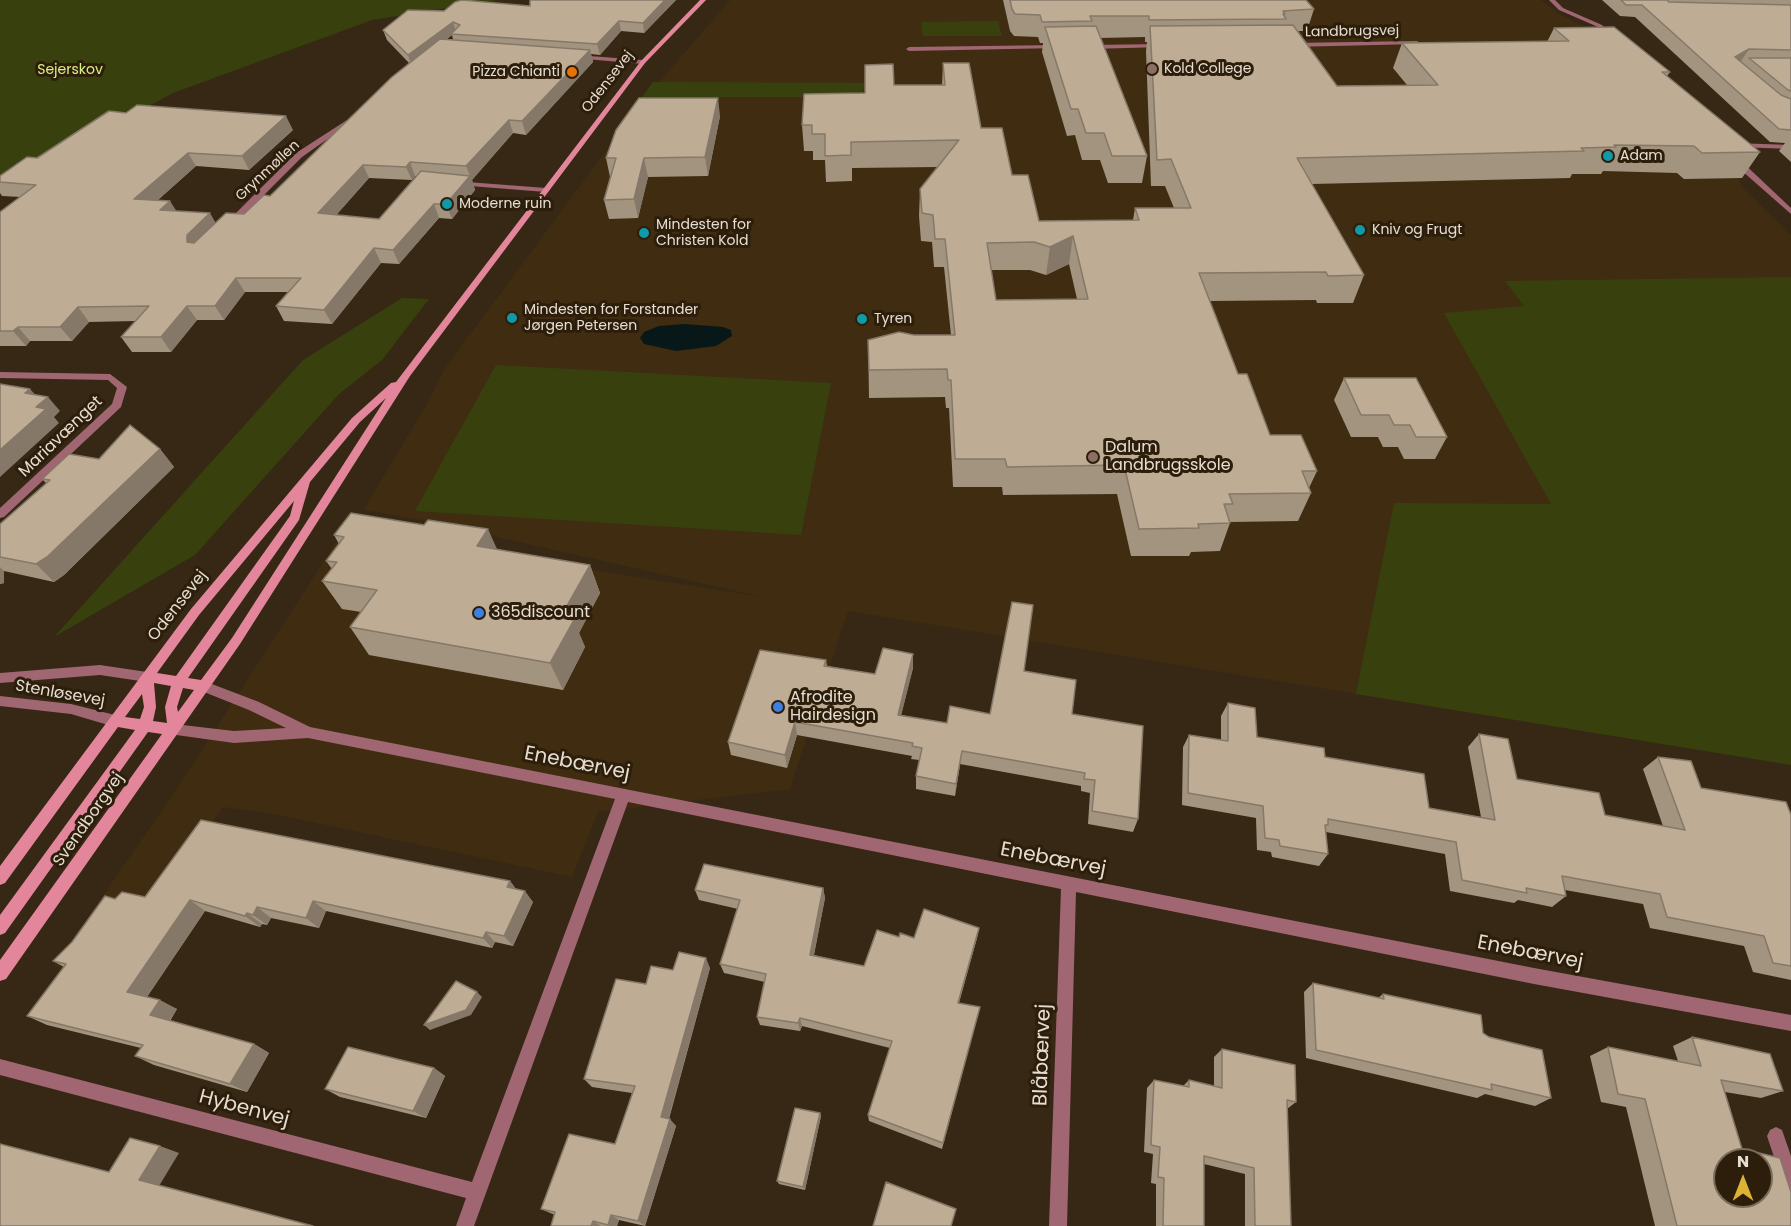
<!DOCTYPE html>
<html>
<head>
<meta charset="utf-8">
<style>
	body { margin:0 }
	#map { position:relative; width:1791px; height:1226px; overflow:hidden; background:#362814; font-family:Poppins,sans-serif }
	canvas { display:block }
	.north { position:absolute; left:1713px; top:1148px; width:60px; height:60px; box-sizing:border-box; background:#2c1e0a; border:2px solid #776b5a; border-radius:50%; rotate:0deg; font-size:16px; font-weight:700; line-height:24px; text-align:center; color:#e7ded2 }
	.north::after { content:''; display:block; margin:auto; width:21px; height:27px; background:#dbb233; clip-path:polygon(50% 0,100% 100%,50% 72%,0 100%) }
</style>
</head>
<body>
<div id="map">
<canvas width="1791" height="1226"></canvas>
<div class="north">N</div>
</div>
<script>
const context = document.querySelector('canvas').getContext('2d');
context.lineJoin = 'round';
function paint(path, color) {
  context.fillStyle = color;
  context.fill(path, 'evenodd');
}
function poly(rows) {
  const path = new Path2D();
  for (const r of rows) {
    path.moveTo(r[0], r[1]);
    for (let i = 2; i < r.length; i += 2) path.lineTo(r[i], r[i + 1]);
  }
  return path;
}
function trace(path, color, width, dash) {
  context.strokeStyle = color;
  context.lineWidth = width;
  context.lineCap = dash ? 'butt' : 'round';
  context.setLineDash(dash || []);
  context.stroke(path);
}
function drawText(font, color, halo, rows, align = 'center') {
  context.font = font + ' Poppins,sans-serif';
  context.lineWidth = 6;
  context.setLineDash([]);
  context.textBaseline = 'middle';
  context.strokeStyle = halo;
  context.fillStyle = color;
  for (const [text, x, y, turn = 0] of rows) {
    context.save();
    context.translate(x, y);
    context.rotate((+turn || 0) * Math.PI / 180);
    context.textAlign = isNaN(turn) ? turn : align;
    if (halo) context.strokeText(text, 0, 0);
    context.fillText(text, 0, 0);
    context.restore();
  }
}
paint(poly([
	[730,0,1541,0,1558,13,1600,35,1735,171,1743,188,1791,235,1791,765,848,611,790,789,598,812,572,877,273,814,223,807,155,907,201,917,153,990,54,966,174,793,344,530,762,597,422,520,363,510,427,404,445,368,642,102]
]), '#3f2c11');
paint(poly([
	[0,0,497,0,372,20,173,93,0,186],
	[998,21,1002,36,923,36,921,22],
	[653,82,883,83,883,88,863,89,863,97,642,97],
	[1791,277,1791,765,1356,694,1394,503,1551,504,1444,313,1524,306,1505,281],
	[402,298,429,299,382,360,339,394,195,555,54,637,303,360],
	[496,365,831,383,801,535,415,511]
]), '#38410d');
paint(poly([
	[685,324,723,327,731,330,732,336,716,346,676,351,644,344,640,338,644,332,659,326]
]), '#081818');
paint(poly([
	[1549,0,1555,0,1563,8,1602,25,1616,39,1611,40,1598,27,1559,10,1549,0],
	[1417,41,1420,43,1419,44,1291,47,1288,45,1291,43,1417,41],
	[1162,44,1165,46,1164,47,1090,49,1087,47,1090,45,1162,44],
	[1057,45,1060,47,1059,48,909,51,906,49,909,47,1057,45],
	[576,55,643,60,646,62,643,64,574,58,574,56,576,55],
	[347,120,353,121,302,157,232,227,226,227,226,223,296,153,347,120],
	[1735,143,1791,145,1791,149,1738,147,1734,145,1735,143],
	[1733,159,1739,159,1791,208,1791,214,1733,163,1733,159],
	[454,181,546,188,550,190,546,192,457,185,454,185,454,181],
	[0,372,110,374,127,387,121,407,4,517,0,518,0,508,112,404,117,388,108,380,0,378,0,372],
	[204,681,259,702,310,727,1534,968,1791,1015,1791,1031,1534,984,1076,892,1067,1226,1049,1226,1061,889,628,802,474,1226,456,1226,466,1198,0,1075,0,1059,472,1182,615,799,308,738,234,743,169,734,167,730,169,726,174,724,234,731,286,728,249,710,199,690,198,686,199,682,204,681],
	[1776,1127,1782,1130,1791,1156,1791,1193,1785,1190,1767,1136,1770,1130,1776,1127]
]), '#a06672');
paint(poly([
	[100,665,147,672,151,673,153,677,151,681,147,682,100,675,0,683,0,673,100,665],
	[0,696,71,704,115,715,120,717,122,721,120,725,115,727,71,714,0,706,0,696]
]), '#a06672');
paint(poly([
	[700,0,706,0,645,63,410,376,240,644,6,979,0,981,0,960,162,734,148,732,5,933,0,935,0,915,135,730,118,727,5,883,0,885,0,866,191,609,352,418,391,383,396,382,641,61,700,0],
	[386,398,232,638,201,680,188,678,299,520,310,482,360,422,386,398],
	[294,501,290,516,176,676,157,673,199,615,294,501],
	[154,683,171,686,165,707,167,723,153,721,156,707,154,683],
	[183,688,194,690,178,712,177,707,183,688],
	[142,694,144,707,140,719,125,717,142,694]
]), '#e3869b');
paint(poly([
	[530,0,676,0,644,33,621,31,600,55,591,54,593,62,526,135,513,133,472,180,475,190,452,219,439,218,399,264,381,263,332,324,284,321,276,306,288,292,245,292,224,320,197,320,171,352,132,352,121,337,136,321,89,322,72,341,30,341,26,346,0,346,0,212,20,197,2,196,0,193,0,176,37,158,293,130,249,170,196,166,158,200,176,211,216,223,244,214,270,196,409,63,387,40,383,30,444,11,530,6],
	[452,35,453,39,447,39],
	[415,176,417,176,379,219,336,215,369,178,412,180],
	[1003,0,1306,0,1314,9,1307,31,1298,31,1337,86,1407,85,1393,68,1402,43,1547,42,1554,28,1670,72,1667,76,1760,152,1742,178,1684,179,1677,173,1603,171,1601,174,1572,174,1570,178,1312,184,1364,275,1353,303,1317,303,1316,300,1210,301,1238,374,1270,435,1317,471,1309,488,1311,493,1298,521,1230,522,1230,523,1220,551,1191,552,1189,556,1131,556,1117,494,1003,495,1002,487,953,487,949,408,946,408,945,397,869,398,868,340,914,335,951,335,944,267,934,267,932,242,921,241,919,216,920,189,938,167,852,168,852,181,826,182,825,160,813,160,813,151,804,151,802,125,865,93,894,85,942,85,943,63,981,128,1012,175,1039,221,1133,220,1135,208,1174,208,1165,186,1151,186,1146,51,1147,42,1145,42,1145,37,1100,38,1147,156,1142,183,1108,183,1100,160,1082,160,1075,135,1067,136,1042,52,1043,43,1040,43,1038,37,1014,36,1010,31],
	[1069,264,1077,299,996,300,991,270,1030,270,1046,275],
	[1602,0,1791,0,1791,162,1779,151,1785,143,1770,142,1635,17,1620,16],
	[720,116,708,176,648,177,638,218,609,219,604,200,610,177,606,158],
	[1344,378,1447,437,1435,459,1404,459,1398,447,1383,447,1378,437,1351,437,1334,400],
	[160,449,174,467,64,575,54,582,4,571,4,583,0,584,0,524,46,483,42,479,99,459],
	[334,535,498,550,590,565,600,593,579,633,585,647,563,690,369,655,350,627,361,612,342,609,322,581,332,569,326,561,339,544],
	[826,660,827,666,875,674,913,668,901,715,947,723,990,714,1024,671,1072,714,1138,819,1133,832,1088,824,1090,793,1081,791,1081,786,960,764,955,796,916,789,916,776,919,760,911,759,912,756,797,735,787,768,731,755,728,742],
	[1228,703,1257,737,1325,757,1429,808,1481,817,1468,747,1479,734,1517,779,1605,815,1663,826,1643,769,1658,757,1701,788,1791,815,1791,980,1753,972,1744,946,1650,928,1643,904,1565,890,1566,896,1552,907,1518,900,1514,903,1450,891,1445,854,1326,832,1328,854,1319,866,1272,857,1271,852,1257,850,1256,818,1182,805,1183,747,1189,735,1221,740,1221,716],
	[510,881,516,889,533,902,513,946,495,942,492,948,326,911,319,928,271,918,267,925,262,924,260,927,205,911,147,997,177,1009,170,1021,254,1044,269,1053,247,1092,154,1065,135,1056,141,1048,47,1025,27,1016,64,967,53,961,115,899],
	[823,888,825,898,814,955,864,966,899,937,914,938,979,928,977,938,959,1003,980,1007,942,1149,869,1121,868,1115,890,1048,802,1026,800,1031,760,1025,757,1017,765,982,724,973,720,964,738,909,699,900,695,890],
	[710,968,669,1119,676,1126,645,1226,619,1220,617,1226,551,1226,555,1215,541,1209,615,1144,632,1093,592,1087,584,1079,646,984,673,970],
	[1313,983,1378,998,1383,994,1483,1033,1551,1098,1535,1106,1485,1094,1477,1098,1306,1058,1304,992],
	[1692,1037,1783,1091,1761,1098,1725,1092,1742,1149,1791,1226,1655,1226,1626,1107,1601,1102,1590,1056,1608,1047,1678,1061,1673,1046],
	[1222,1049,1296,1102,1287,1109,1291,1226,1245,1226,1245,1174,1204,1164,1204,1226,1156,1226,1156,1184,1151,1183,1153,1154,1144,1152,1147,1088,1154,1080,1183,1086,1189,1080,1214,1086,1214,1057],
	[434,1068,445,1076,426,1118,340,1097,325,1089],
	[820,1113,821,1116,805,1190,779,1184,777,1181]
]), '#a3947f');
paint(poly([
	[665,0,676,0,644,33,643,23],
	[619,21,621,31,600,55,597,44],
	[453,22,456,32,451,34,452,35,411,66,408,55],
	[1749,49,1741,61,1728,69,1735,57],
	[590,50,593,62,526,135,522,121],
	[718,98,720,116,708,176,705,157],
	[286,116,293,130,249,170,242,156],
	[509,120,513,133,472,180,475,190,452,219,446,204,470,176,466,166],
	[188,153,196,166,143,213,134,199],
	[644,158,648,177,638,218,634,199],
	[410,162,415,176,412,180,406,167],
	[363,165,369,178,325,228,318,213],
	[170,201,179,215,160,210],
	[434,204,439,218,399,264,393,250],
	[210,213,218,227,195,257,187,242,187,235],
	[1073,236,1069,264,1046,275,1050,247],
	[374,248,381,263,332,324,324,310],
	[236,278,245,292,224,320,215,306],
	[187,306,197,320,171,352,161,337],
	[78,307,89,322,72,341,60,327],
	[18,327,30,341,26,346,13,331],
	[30,389,42,402,48,397,60,411,54,417,59,423,0,477,0,450,25,393],
	[160,449,174,467,64,575,54,582,36,564],
	[488,529,501,558,477,546],
	[590,565,600,593,579,633,585,647,563,690,550,663,560,618],
	[0,567,4,571,4,583,0,584],
	[913,654,913,668,898,728,898,715],
	[795,722,797,735,787,768,785,755],
	[962,751,960,764,955,796,956,784],
	[510,881,518,892,507,887],
	[823,888,825,898,812,964,810,955],
	[525,891,533,902,513,946,504,936],
	[190,900,205,911,144,1001,127,992],
	[313,901,326,911,319,928,306,918],
	[257,907,271,918,267,925,253,915],
	[247,913,262,924,260,927,245,916],
	[979,928,977,938,956,1011,958,1003],
	[486,932,495,942,492,948,483,938],
	[706,958,710,968,667,1124,661,1117],
	[477,992,482,997,471,1015,430,1030,424,1025],
	[160,1000,177,1009,167,1024,150,1015],
	[800,1018,802,1026,800,1031,798,1023],
	[254,1044,269,1053,247,1092,230,1084],
	[434,1068,445,1076,426,1118,413,1111],
	[820,1113,821,1116,805,1190,803,1187],
	[670,1119,676,1126,645,1226,638,1221],
	[160,1146,179,1153,159,1186,139,1180],
	[611,1215,619,1220,617,1226,610,1226,608,1225],
	[593,1221,601,1226,591,1226]
]), '#857868');
const building = poly([
	[462,0,530,6,530,0,665,0,643,23,619,21,597,44,451,34,460,25,453,22,408,55,383,30,408,10,444,11,455,2,462,0],
	[1010,0,1306,0,1314,9,1283,11,1285,14,1283,14,1286,19,1149,20,1149,16,1090,16,1092,21,1042,22,1040,15,1015,14,1012,9,1010,0],
	[1621,0,1667,0,1669,2,1791,5,1791,50,1749,49,1735,57,1781,95,1791,99,1791,130,1779,129,1642,5,1626,5,1621,0],
	[1293,25,1337,86,1438,85,1402,43,1569,41,1554,28,1614,27,1670,72,1662,72,1760,152,1702,153,1694,146,1614,145,1616,147,1581,148,1584,151,1297,158,1364,275,1328,276,1326,272,1199,273,1238,374,1247,374,1270,435,1301,435,1317,471,1302,471,1311,493,1229,494,1233,504,1224,504,1230,523,1198,524,1199,528,1139,529,1124,465,1007,467,1005,459,955,459,951,380,948,380,947,369,869,370,868,340,899,332,914,335,955,335,945,239,935,239,933,215,922,213,920,189,959,140,851,142,851,155,825,156,825,134,812,134,812,125,802,125,804,94,865,93,865,65,893,64,894,85,945,85,943,63,969,63,981,128,1002,128,1012,175,1028,175,1039,221,1139,220,1135,208,1191,208,1171,159,1157,160,1150,26,1293,25],
	[1073,236,1088,299,996,300,987,243,1034,242,1050,247,1073,236],
	[1096,26,1147,156,1112,156,1104,133,1086,133,1078,109,1071,109,1045,27,1096,26],
	[440,39,590,50,522,121,509,120,466,166,410,162,406,167,363,165,318,213,379,219,421,171,470,176,446,204,434,204,393,250,374,248,324,310,276,306,301,278,236,278,215,306,187,306,161,337,121,337,149,306,78,307,60,327,18,327,13,331,0,331,0,212,36,185,0,182,0,176,27,157,37,158,109,111,126,113,137,105,286,116,242,156,188,153,134,199,170,201,160,210,210,213,187,235,187,242,194,243,226,213,244,214,264,195,270,196,392,77,440,39],
	[1749,58,1791,58,1791,91,1788,90,1749,58],
	[639,98,718,98,705,157,644,158,634,199,604,200,616,158,606,158,616,130,639,98],
	[1344,378,1416,378,1447,437,1416,437,1410,425,1394,425,1389,415,1361,415,1344,378],
	[0,384,30,389,25,393,48,397,36,407,46,409,0,450,0,384],
	[130,425,160,449,47,557,36,564,0,557,0,524,50,480,42,479,69,454,99,459,130,425],
	[351,513,424,525,428,520,488,529,477,546,590,565,560,618,574,620,550,663,350,627,377,590,322,581,337,562,326,561,344,537,334,535,351,513],
	[1012,602,1033,605,1024,671,1076,680,1072,714,1143,726,1138,819,1092,811,1095,780,1084,779,1085,773,962,751,956,784,916,776,922,748,912,746,913,743,795,722,785,755,728,742,760,650,826,660,824,666,875,674,883,648,913,654,898,715,947,723,950,706,990,714,1012,602],
	[1228,703,1255,708,1257,737,1324,748,1325,757,1424,774,1429,808,1495,820,1479,734,1508,739,1517,779,1599,793,1605,815,1685,830,1658,757,1691,761,1701,788,1786,802,1791,815,1791,966,1773,963,1764,936,1667,917,1660,894,1562,876,1566,896,1526,888,1527,893,1462,880,1456,842,1328,819,1328,825,1325,825,1328,854,1280,846,1279,840,1265,838,1263,806,1188,793,1189,735,1228,741,1228,703],
	[201,820,510,881,507,887,525,891,504,936,486,932,483,938,313,901,306,918,257,907,253,915,247,913,245,916,190,900,127,992,160,1000,150,1015,254,1044,230,1084,135,1056,143,1045,27,1016,66,964,53,961,72,942,105,896,115,899,122,892,145,897,201,820],
	[704,864,823,888,810,955,864,966,877,930,899,937,900,933,914,938,924,909,979,928,958,1003,980,1007,943,1143,868,1115,892,1041,800,1018,798,1023,757,1017,766,974,720,964,740,900,695,890,704,864],
	[679,952,706,958,661,1117,670,1119,638,1221,611,1215,608,1225,593,1221,591,1226,551,1226,555,1212,541,1209,569,1134,615,1144,635,1086,584,1079,616,979,646,984,651,966,673,970,679,952],
	[456,981,477,992,466,1010,424,1025,456,981],
	[1313,983,1384,999,1383,994,1481,1015,1483,1033,1489,1037,1542,1050,1551,1098,1491,1084,1492,1090,1316,1050,1313,983],
	[1692,1037,1770,1054,1783,1091,1721,1080,1742,1149,1780,1158,1791,1192,1791,1226,1677,1226,1645,1099,1618,1094,1608,1047,1701,1066,1692,1037],
	[1725,1160,1761,1160,1761,1196,1725,1196,1725,1160],
	[348,1047,434,1068,413,1111,325,1089,348,1047],
	[1222,1049,1295,1065,1296,1102,1287,1100,1291,1226,1255,1226,1254,1168,1204,1156,1204,1226,1163,1226,1164,1178,1158,1177,1160,1147,1151,1145,1154,1080,1189,1087,1189,1080,1222,1088,1222,1049],
	[795,1108,820,1113,803,1187,777,1181,795,1108],
	[130,1138,160,1146,139,1180,313,1226,0,1226,0,1144,109,1172,130,1138],
	[886,1182,956,1209,951,1226,873,1226,886,1182]
]);
paint(building, '#beac94');
trace(building, '#857868', 1.5);
for (const [x, y, r, color] of [
	[1152,69,6,"#8d6e63"],
	[572,72,6,"#e8710a"],
	[1608,156,6,"#0f9aa8"],
	[447,204,6,"#0f9aa8"],
	[1360,230,6,"#0f9aa8"],
	[644,233,6,"#0f9aa8"],
	[512,318,6,"#0f9aa8"],
	[862,319,6,"#0f9aa8"],
	[1093,457,6,"#8d6e63"],
	[479,613,6,"#3f7fe0"],
	[778,707,6,"#3f7fe0"]
]) {
  const dot = new Path2D();
  dot.arc(x, y, r, 0, 2 * Math.PI);
  context.fillStyle = color;
  context.fill(dot);
  trace(dot, '#2c1e0a', 2);
}
drawText('14px', '#e7ded2', '#2c1e0a', [
	["Landbrugsvej",1352,32,-1],
	["Odensevej",608,82,-52],
	["Grynmøllen",268,171,-43]
]);
drawText('14px', '#e7ded2', '#2c1e0a', [
	["Kold College",1164,69],
	["Pizza Chianti",560,72,"right"],
	["Adam",1620,156],
	["Moderne ruin",459,204],
	["Mindesten for",656,225],
	["Christen Kold",656,241],
	["Kniv og Frugt",1372,230],
	["Mindesten for Forstander",524,310],
	["Jørgen Petersen",524,326],
	["Tyren",874,319]
], 'left');
drawText('14px', '#dbf181', '#2c1e0a', [
	["Sejerskov",70,70]
]);
drawText('16px', '#e7ded2', '#2c1e0a', [
	["Mariavænget",61,437,-44],
	["Odensevej",178,606,-52],
	["Stenløsevej",60,694,10],
	["Svendborgvej",89,820,-55]
]);
drawText('16px', '#e7ded2', '#2c1e0a', [
	["Dalum",1105,448],
	["Landbrugsskole",1105,466],
	["365discount",491,613],
	["Afrodite",790,698],
	["Hairdesign",790,716]
], 'left');
drawText('20px', '#e7ded2', '#2c1e0a', [
	["Enebærvej",577,764,11],
	["Enebærvej",1053,860,11],
	["Enebærvej",1530,953,11],
	["Blåbærvej",1043,1055,-88],
	["Hybenvej",244,1109,15]
]);
</script>
</body>
</html>
